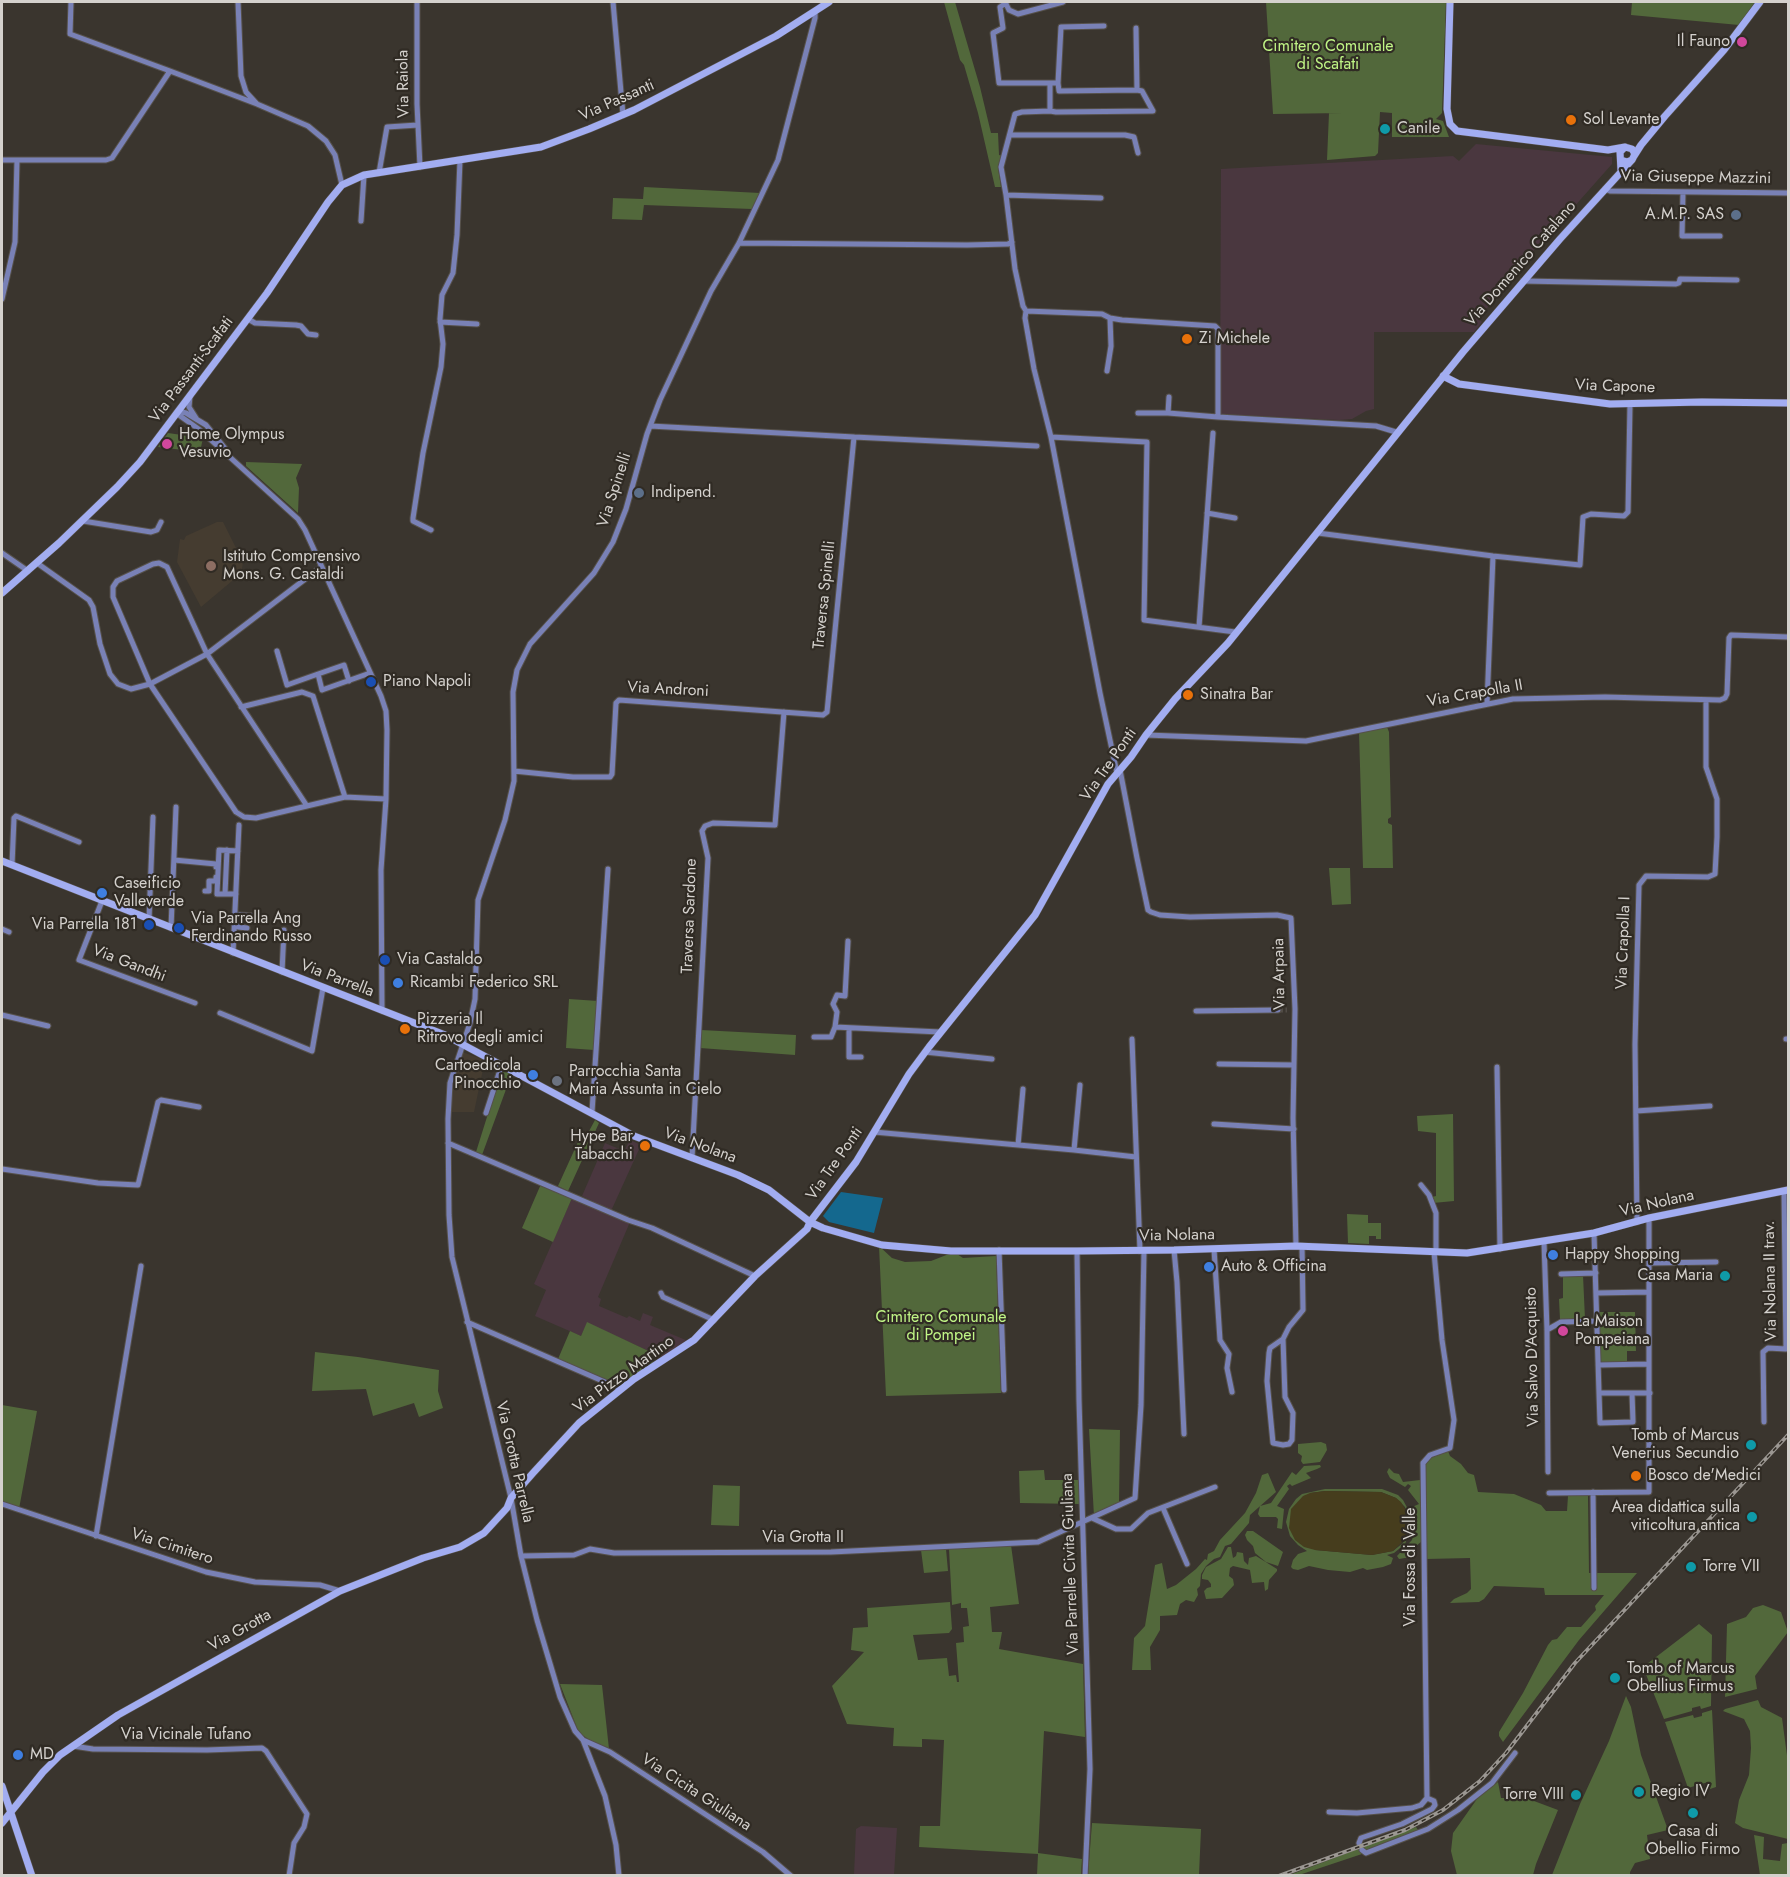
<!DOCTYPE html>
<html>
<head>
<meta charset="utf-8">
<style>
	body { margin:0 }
	#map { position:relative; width:1790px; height:1877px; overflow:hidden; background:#3a352e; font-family:Jost,sans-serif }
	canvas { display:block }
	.frame { position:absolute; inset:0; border:3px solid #d4d1cd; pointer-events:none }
</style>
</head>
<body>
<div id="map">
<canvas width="1790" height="1877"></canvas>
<div class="frame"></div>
</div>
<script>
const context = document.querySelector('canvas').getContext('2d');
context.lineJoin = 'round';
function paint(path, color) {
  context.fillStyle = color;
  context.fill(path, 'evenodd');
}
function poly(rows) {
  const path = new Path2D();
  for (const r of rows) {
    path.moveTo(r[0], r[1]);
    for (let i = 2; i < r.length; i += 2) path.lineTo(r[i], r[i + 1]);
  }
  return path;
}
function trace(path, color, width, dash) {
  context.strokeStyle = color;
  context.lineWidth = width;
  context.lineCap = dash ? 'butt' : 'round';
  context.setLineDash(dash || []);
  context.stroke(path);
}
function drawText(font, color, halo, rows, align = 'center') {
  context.font = font + ' Jost,sans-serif';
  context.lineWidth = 4.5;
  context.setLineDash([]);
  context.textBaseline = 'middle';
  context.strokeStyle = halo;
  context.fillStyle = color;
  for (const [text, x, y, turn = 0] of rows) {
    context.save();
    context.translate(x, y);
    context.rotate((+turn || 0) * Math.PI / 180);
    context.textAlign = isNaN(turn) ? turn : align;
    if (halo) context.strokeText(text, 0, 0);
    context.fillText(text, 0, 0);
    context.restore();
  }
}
paint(poly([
	[217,522,223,522,243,562,242,569,238,576,201,607,177,562,180,539,184,540,186,536],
	[462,1052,485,1060,474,1112,449,1112,451,1084,455,1070,459,1070,459,1060]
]), '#453c30');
paint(poly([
	[1476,144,1612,157,1612,164,1565,217,1562,215,1545,234,1547,236,1513,273,1516,276,1478,318,1482,322,1474,332,1374,332,1374,409,1366,411,1352,419,1339,420,1220,414,1221,169,1453,156,1459,161],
	[630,1140,641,1145,611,1211,582,1196,605,1143,624,1151],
	[572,1198,580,1201,580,1203,630,1222,598,1297,601,1299,599,1306,627,1318,629,1316,640,1321,643,1313,653,1317,650,1325,688,1341,664,1358,587,1323,581,1336,535,1316,546,1290,534,1284],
	[861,1826,897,1828,894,1875,854,1875,856,1829]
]), '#4a373f');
paint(poly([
	[944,2,955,2,980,87,991,133,998,133,999,155,1003,156,998,168,1001,187,995,187,978,113,964,65,960,60],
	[1266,2,1446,2,1442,113,1436,119,1443,121,1449,137,1392,137,1392,113,1380,112,1378,153,1375,156,1327,160,1329,113,1343,113,1273,114],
	[1632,2,1755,2,1739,25,1631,15],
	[644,187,760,193,752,209,644,205,642,220,612,219,613,198,643,199],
	[168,433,203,438,200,452,158,447],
	[246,462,302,464,296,478,299,488,298,513,246,466],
	[1387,727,1389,732,1391,817,1388,819,1388,823,1392,825,1393,868,1363,868,1359,732],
	[1329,868,1350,868,1351,904,1332,905],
	[569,999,598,1001,594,1050,566,1048],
	[701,1030,796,1035,795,1055,700,1048],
	[502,1069,510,1074,506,1084,508,1084,482,1155,476,1152],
	[1453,1114,1454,1201,1433,1203,1432,1197,1436,1196,1436,1133,1418,1131,1417,1116],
	[595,1120,599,1123,568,1191,558,1186,583,1131,588,1133],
	[541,1184,572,1198,553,1242,522,1228],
	[1347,1214,1368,1215,1368,1223,1381,1223,1381,1239,1376,1239,1376,1236,1369,1236,1369,1244,1348,1243],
	[879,1246,892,1258,905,1262,931,1261,954,1252,963,1258,996,1256,1001,1393,886,1396],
	[1563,1275,1583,1275,1585,1319,1560,1319,1559,1299,1563,1298],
	[1599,1312,1635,1312,1636,1351,1627,1351,1627,1363,1600,1363],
	[587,1322,657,1355,652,1361,656,1363,621,1386,558,1359,570,1331,581,1336],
	[315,1352,358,1357,439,1370,438,1391,443,1408,419,1417,414,1403,373,1416,366,1389,312,1391],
	[2,1405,37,1411,19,1509,2,1503],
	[1089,1429,1120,1430,1119,1504,1094,1516],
	[1321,1442,1326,1444,1327,1450,1320,1462,1303,1464,1301,1461,1302,1456,1298,1453,1298,1444],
	[1448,1451,1450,1456,1461,1464,1468,1473,1474,1475,1478,1492,1514,1494,1541,1505,1546,1511,1567,1511,1568,1496,1588,1496,1589,1573,1637,1573,1579,1640,1503,1742,1499,1736,1499,1732,1523,1693,1548,1645,1552,1640,1557,1639,1567,1627,1581,1627,1596,1610,1595,1606,1604,1595,1545,1595,1544,1588,1494,1586,1484,1599,1479,1602,1450,1603,1454,1599,1467,1593,1471,1589,1470,1558,1426,1559,1425,1464,1430,1456],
	[1320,1465,1321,1467,1317,1469,1306,1473,1311,1478,1292,1486,1290,1484,1287,1486,1289,1489,1277,1506,1284,1509,1282,1529,1277,1528,1278,1519,1276,1517,1260,1517,1258,1514,1260,1506,1271,1503,1292,1472,1296,1475,1304,1466],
	[1389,1468,1394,1473,1399,1474,1403,1482,1420,1480,1421,1482,1421,1542,1416,1546,1415,1552,1411,1557,1399,1559,1397,1556,1412,1540,1414,1529,1412,1507,1419,1504,1408,1490,1411,1486,1408,1484,1405,1487,1390,1478,1387,1472],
	[1044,1470,1045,1480,1079,1480,1079,1504,1020,1503,1019,1471],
	[1268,1473,1276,1492,1250,1515,1249,1523,1231,1544,1225,1546,1220,1557,1214,1559,1206,1566,1201,1574,1200,1586,1197,1589,1198,1595,1194,1602,1186,1600,1180,1604,1177,1615,1160,1616,1160,1630,1150,1647,1151,1670,1132,1670,1134,1638,1145,1626,1155,1565,1162,1563,1167,1589,1176,1585,1196,1569,1205,1559,1207,1560,1208,1554,1214,1551,1220,1540,1245,1513,1256,1493,1262,1475],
	[713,1485,740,1486,739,1526,711,1525],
	[1325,1489,1382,1489,1398,1495,1403,1500,1410,1513,1411,1529,1405,1544,1394,1553,1387,1555,1393,1558,1391,1564,1383,1567,1367,1570,1363,1568,1350,1572,1328,1570,1309,1566,1298,1570,1293,1569,1291,1567,1293,1560,1298,1554,1307,1551,1298,1545,1290,1536,1286,1522,1289,1509,1296,1499,1302,1494],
	[1325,1491,1381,1492,1396,1498,1405,1507,1409,1521,1403,1543,1393,1551,1372,1555,1315,1550,1310,1493],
	[1247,1531,1253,1531,1283,1552,1278,1566,1266,1562,1255,1553,1253,1546,1247,1540,1245,1535],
	[1011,1545,1019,1604,990,1607,992,1632,1002,1632,999,1649,1083,1664,1085,1737,1044,1731,1038,1853,1082,1859,1081,1875,1037,1875,1038,1854,919,1847,920,1826,940,1826,944,1740,922,1739,922,1747,893,1746,894,1728,847,1724,832,1686,864,1652,851,1650,853,1628,868,1627,867,1608,950,1602,952,1629,949,1633,913,1635,918,1660,947,1658,949,1676,956,1675,957,1682,959,1682,956,1643,964,1642,963,1627,969,1626,967,1608,961,1608,961,1603,952,1605,949,1549],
	[1228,1547,1231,1547,1233,1558,1236,1556,1237,1552,1243,1553,1244,1561,1248,1565,1249,1558,1256,1556,1277,1569,1277,1571,1269,1580,1268,1589,1265,1591,1264,1582,1252,1583,1250,1570,1233,1566,1230,1568,1229,1576,1233,1579,1234,1585,1222,1598,1206,1599,1204,1591,1207,1588,1211,1587,1211,1584,1208,1580,1202,1579,1202,1575,1206,1567,1221,1559],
	[946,1549,948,1571,924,1573,921,1550],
	[1763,1605,1781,1612,1788,1632,1755,1676,1757,1689,1725,1697,1727,1624,1746,1617,1753,1608],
	[1699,1624,1712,1635,1711,1706,1701,1709,1700,1706,1692,1708,1692,1711,1664,1719,1643,1667],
	[560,1684,602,1685,609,1749,593,1742,579,1733],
	[1626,1696,1631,1707,1641,1755,1668,1830,1647,1835,1650,1859,1635,1863,1630,1872,1630,1875,1552,1875,1580,1804,1609,1741],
	[1758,1700,1761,1707,1782,1718,1788,1763,1788,1839,1743,1828,1735,1823,1739,1800,1749,1775,1751,1748,1750,1731,1744,1719,1723,1711,1725,1709],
	[1712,1710,1716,1787,1710,1789,1708,1782,1688,1788,1665,1722,1693,1715,1694,1718,1702,1716,1702,1713],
	[1498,1782,1501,1798,1526,1798,1558,1810,1536,1864,1533,1875,1457,1875,1451,1851,1453,1833,1477,1799],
	[1092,1823,1201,1829,1199,1875,1088,1875],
	[1416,1827,1418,1830,1365,1852,1361,1851,1362,1854,1299,1875,1287,1876],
	[1754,1835,1764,1837,1763,1859,1780,1861,1782,1844,1788,1843,1788,1875,1760,1875]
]), '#52683b');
paint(poly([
	[1325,1491,1381,1492,1396,1498,1401,1502,1408,1514,1409,1529,1407,1537,1393,1551,1372,1555,1315,1550,1304,1547,1295,1540,1289,1528,1291,1509,1303,1496,1310,1493]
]), '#463d1d');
paint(poly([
	[841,1192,883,1198,874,1233,829,1222,823,1216]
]), '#14688e');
trace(poly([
	[1278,1010,1287,1010]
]), '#514c46', 5, [5, 2.5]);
const street = poly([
	[71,2,70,34,170,71],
	[238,2,241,76,246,92,257,104,308,126,326,141,335,155,342,185],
	[417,2,417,104,420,167],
	[613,2,623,115],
	[1005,2,1009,10,1018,14,1063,2],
	[1006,3,1000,7,1003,28,993,33,999,83,1058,83,1061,27,1104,26],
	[1050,83,1050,111,1056,112,1153,111,1142,91,1137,90],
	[1058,83,1059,91,1137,90,1136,28],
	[1050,111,1022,112,1015,114,1001,167,1006,195,1101,198],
	[1011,135,1125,135,1134,137,1138,153],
	[2,160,106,160,112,158,170,71,257,104],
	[379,173,387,127,418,125],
	[1605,189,1610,191,1788,193],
	[1683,192,1682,236,1720,236],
	[1006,195,1015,269,1023,306,1026,311,1102,314,1110,318,1122,320,1215,326,1218,329,1218,417,1376,426,1396,432],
	[361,221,364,175],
	[739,243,967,245,1008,244,1012,242],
	[1523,281,1676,284,1679,283,1680,279,1737,280],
	[2,299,15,242,17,160],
	[1026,311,1025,318,1034,369,1051,437,1147,442,1144,620,1235,632],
	[248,319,255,323,296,325,301,326,308,334,316,335],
	[440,322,477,324],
	[1107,371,1111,346,1110,318],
	[190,396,189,407,196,418],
	[1169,397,1168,413,1218,417],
	[178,411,186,413,206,425,228,452],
	[176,413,200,430,298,519,305,530,381,696,386,711,387,730,386,799,381,870,382,1011],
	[1138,413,1168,413],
	[854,437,1037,446],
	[1051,437,1100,693,1117,773],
	[1207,513,1235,518],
	[83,521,151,532,157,530,161,522],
	[431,530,413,521,413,518,423,453,441,367,443,344,440,319,442,295,453,273,457,235,460,160],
	[1318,533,1493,556,1580,565,1583,517,1591,514,1624,516,1628,512,1630,404],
	[2,553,28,571],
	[37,563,89,600,93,607,100,644,110,674,118,684,131,689,150,684,207,654,321,567],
	[1199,627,1213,433],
	[277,651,287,685,318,674,322,690,370,673],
	[318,674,344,665,349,681],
	[1487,703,1493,556],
	[241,707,302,692,313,696,345,797],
	[1146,735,1306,741,1513,699,1605,697,1720,700,1725,698,1727,694,1729,638,1731,635,1788,637],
	[1120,770,1137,858,1148,910,1151,912,1160,915,1190,917,1277,915,1291,918,1295,1009,1293,1118,1296,1246],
	[514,771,573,777,610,777,612,774,616,703,619,700,823,715,827,712,854,437,650,426],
	[307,806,207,654,167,567,159,563,153,564,117,581,113,587,113,597,150,684,236,812,244,817,256,818,345,797,386,799],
	[174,860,216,864,216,867],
	[12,865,14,818,16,816,79,842],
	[205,891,209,891,209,881,216,881,216,877],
	[225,894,227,850],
	[236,894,217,894,219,850,238,851],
	[102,901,79,960,195,1003],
	[236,917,239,917,238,927,247,928],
	[239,917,239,915,257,916],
	[149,920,153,817],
	[171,928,176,807],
	[2,929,9,932],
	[233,953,239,825],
	[282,972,284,930],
	[1196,1011,1278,1010],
	[220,1013,312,1051,323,988],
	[2,1015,48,1026],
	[835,1027,837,1012,833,1004,837,995,845,996,848,941],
	[849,1028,849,1057,861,1057],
	[814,1037,831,1037,835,1027,940,1032],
	[1132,1039,1140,1251],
	[1786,1039,1788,1039],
	[925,1052,992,1059],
	[1219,1064,1294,1065],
	[1497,1067,1500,1249],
	[1080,1085,1074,1150,1136,1157],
	[1636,1111,1710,1106],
	[592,1112,608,869],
	[486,1113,502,1064],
	[1214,1124,1294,1129],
	[874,1132,1074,1150],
	[448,1143,628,1220,652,1228,755,1276],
	[1018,1145,1023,1089],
	[692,1158,708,858,702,831,705,826,713,823,775,825,784,712],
	[2,1169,98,1183,138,1185,158,1102,161,1100,199,1107],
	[1421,1185,1429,1195,1436,1213,1436,1252],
	[1637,1222,1635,1044,1639,885,1646,876,1708,877,1715,874,1717,837,1717,799,1706,767,1706,700],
	[1594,1233,1599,1393,1650,1393],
	[1544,1242,1547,1330,1548,1472],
	[1214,1249,1220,1340,1229,1354,1227,1368,1232,1392],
	[999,1250,1004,1390],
	[1174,1250,1177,1282,1184,1434],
	[1077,1251,1079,1400,1090,1769,1085,1876],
	[1649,1263,1716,1262],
	[1561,1274,1596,1273],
	[661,1293,663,1297,714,1320],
	[1597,1293,1649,1292],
	[467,1322,621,1389],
	[1547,1330,1561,1322,1598,1321],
	[1283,1339,1285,1397,1293,1413,1292,1440,1289,1444,1283,1445,1273,1443,1267,1381,1269,1353,1270,1348,1283,1339,1289,1327,1303,1310,1302,1246],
	[1598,1365,1649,1364],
	[1599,1393,1600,1423,1633,1422,1632,1393],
	[1764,1422,1763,1352,1768,1348,1786,1349,1784,1191],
	[1593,1492,1594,1588],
	[1549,1493,1649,1492,1649,1218],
	[2,1504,206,1572,255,1582,320,1585,340,1591],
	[1163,1508,1187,1564],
	[1092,1518,1116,1529,1131,1529,1148,1513,1215,1487],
	[96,1536,141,1266],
	[521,1556,574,1555,590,1549,614,1553,831,1552,1038,1542,1135,1498,1141,1405,1144,1251],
	[583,1740,610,1752,763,1852,791,1876],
	[73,1746,93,1749,207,1750,262,1748,266,1751,307,1814,304,1827,294,1843,289,1876],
	[1329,1812,1357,1813,1412,1808,1421,1805,1427,1798,1423,1463,1430,1455,1450,1448,1454,1420,1442,1340,1434,1252],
	[1359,1843,1361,1838,1402,1824,1432,1809,1435,1805,1434,1801,1427,1798],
	[1362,1850,1366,1853,1428,1829,1458,1810,1492,1783,1515,1753],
	[619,1876,616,1845,605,1796,583,1740,575,1731,560,1697,537,1620,521,1556,511,1498,452,1257,449,1215,448,1119,450,1083,470,1023,475,999,478,900,505,820,514,781,513,692,517,670,530,644,594,573,613,542,626,509,647,434,660,400,711,291,739,243,778,160,815,18,815,12]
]);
const secondary = poly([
	[1450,2,1447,109,1450,124,1457,131,1608,150,1625,147],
	[1634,156,1641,145,1665,116,1724,50,1760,2],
	[1621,171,1620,152,1625,147,1632,149,1635,154,1632,160,1627,162,1621,160],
	[1443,376,1459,384,1610,404,1702,402,1788,403],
	[2,593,59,543,117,487,140,462,267,293,328,202,342,185,364,175,541,147,589,129,634,110,776,36,829,2],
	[2,861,445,1035,634,1136,738,1175,769,1190,810,1222,823,1228,882,1245,951,1251,1077,1251,1174,1250,1296,1246,1467,1253,1594,1233,1649,1218,1788,1190],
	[2,1786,32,1876],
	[2,1823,43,1772,60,1755,118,1715,340,1591,423,1558,460,1547,484,1533,507,1508,511,1498,533,1473,579,1423,634,1379,694,1340,755,1276,807,1229,810,1222,856,1162,909,1074,929,1047,1035,915,1108,784,1131,757,1146,735,1175,699,1228,643,1463,352,1560,239,1631,161]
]);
trace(street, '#56514b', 7);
trace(secondary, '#56514b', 8);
trace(street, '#7981b6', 5);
trace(secondary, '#a2adf1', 7);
const rail = poly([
	[1279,1876,1405,1830,1443,1810,1480,1781,1506,1753,1575,1663,1788,1435]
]);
trace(rail, '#9b9792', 4);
trace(rail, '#302b24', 1.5, [4.5]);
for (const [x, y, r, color] of [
	[1742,42,6,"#d1479c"],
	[1571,120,6,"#e8710a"],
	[1385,129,6,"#0f9aa8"],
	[1736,215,6,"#5c6f8a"],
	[1187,339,6,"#e8710a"],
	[167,444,6,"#d1479c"],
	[639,493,6,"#5c6f8a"],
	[211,566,6,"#8d6e63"],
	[371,682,6,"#1a4fb4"],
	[1188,695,6,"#e8710a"],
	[102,893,6,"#3f7fe0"],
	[149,925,6,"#1a4fb4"],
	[179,928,6,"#1a4fb4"],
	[385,960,6,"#1a4fb4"],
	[398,983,6,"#3f7fe0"],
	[405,1029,6,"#e8710a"],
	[533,1075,6,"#3f7fe0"],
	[557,1081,6,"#6b7280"],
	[645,1146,6,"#e8710a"],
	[1553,1255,6,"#3f7fe0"],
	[1209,1267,6,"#3f7fe0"],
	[1725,1276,6,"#0f9aa8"],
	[1563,1331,6,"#d1479c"],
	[1751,1445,6,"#0f9aa8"],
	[1636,1476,6,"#e8710a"],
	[1752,1517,6,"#0f9aa8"],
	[1691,1567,6,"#0f9aa8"],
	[1615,1678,6,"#0f9aa8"],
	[18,1755,6,"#3f7fe0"],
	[1639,1792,6,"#0f9aa8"],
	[1576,1795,6,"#0f9aa8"],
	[1693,1813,6,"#0f9aa8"]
]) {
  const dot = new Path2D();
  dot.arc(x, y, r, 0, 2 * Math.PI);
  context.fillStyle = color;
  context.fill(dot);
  trace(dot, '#302b24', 2);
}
drawText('16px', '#d4d1cd', '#302b24', [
	["Il Fauno",1730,42,"right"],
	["Sol Levante",1583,120],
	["Canile",1397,129],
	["A.M.P. SAS",1724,215,"right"],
	["Zi Michele",1199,339],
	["Home Olympus",179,435],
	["Vesuvio",179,453],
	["Indipend.",651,493],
	["Istituto Comprensivo",223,557],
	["Mons. G. Castaldi",223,575],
	["Piano Napoli",383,682],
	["Sinatra Bar",1200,695],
	["Caseificio",114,884],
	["Valleverde",114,902],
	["Via Parrella Ang",191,919],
	["Ferdinando Russo",191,937],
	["Via Parrella 181",137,925,"right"],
	["Via Castaldo",397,960],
	["Ricambi Federico SRL",410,983],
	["Pizzeria Il",417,1020],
	["Ritrovo degli amici",417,1038],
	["Cartoedicola",521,1066,"right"],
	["Pinocchio",521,1084,"right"],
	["Parrocchia Santa",569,1072],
	["Maria Assunta in Cielo",569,1090],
	["Hype Bar",633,1137,"right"],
	["Tabacchi",633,1155,"right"],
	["Happy Shopping",1565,1255],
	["Auto & Officina",1221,1267],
	["Casa Maria",1713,1276,"right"],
	["La Maison",1575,1322],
	["Pompeiana",1575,1340],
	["Tomb of Marcus",1739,1436,"right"],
	["Venerius Secundio",1739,1454,"right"],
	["Bosco de'Medici",1648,1476],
	["Area didattica sulla",1740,1508,"right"],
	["viticoltura antica",1740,1526,"right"],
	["Torre VII",1703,1567],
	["Tomb of Marcus",1627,1669],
	["Obellius Firmus",1627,1687],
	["MD",30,1755],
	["Regio IV",1651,1792],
	["Torre VIII",1564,1795,"right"],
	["Casa di",1693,1832,"center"],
	["Obellio Firmo",1693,1850,"center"]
], 'left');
drawText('16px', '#c0f586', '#302b24', [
	["Cimitero Comunale",1328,47],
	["di Scafati",1328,65],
	["Cimitero Comunale",941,1318],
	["di Pompei",941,1336]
]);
drawText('16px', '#d4d1cd', '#302b24', [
	["Via Raiola",404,84,-91],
	["Via Passanti",617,101,-24],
	["Via Giuseppe Mazzini",1696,178,1],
	["Via Domenico Catalano",1521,264,-49],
	["Via Passanti-Scafati",192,370,-53],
	["Via Capone",1615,387,2],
	["Via Spinelli",615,490,-72],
	["Traversa Spinelli",825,595,-84],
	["Via Androni",668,690,3],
	["Via Crapolla II",1475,694,-10],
	["Via Tre Ponti",1109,765,-55],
	["Traversa Sardone",690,916,-88],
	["Via Crapolla I",1624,943,-88],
	["Via Gandhi",129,964,21],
	["Via Arpaia",1280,974,-91],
	["Via Parrella",337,979,21],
	["Via Nolana",700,1146,20],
	["Via Tre Ponti",835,1164,-55],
	["Via Nolana",1657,1204,-13],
	["Via Nolana",1177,1236,-1],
	["Via Nolana II trav.",1771,1281,-91],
	["Via Salvo D'Acquisto",1533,1357,-91],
	["Via Pizzo Martino",624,1375,-36],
	["Via Grotta Parrella",514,1462,77],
	["Via Grotta II",803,1538],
	["Via Cimitero",172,1547,18],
	["Via Parrelle Civita Giuliana",1071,1564,-92],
	["Via Fossa di Valle",1411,1567,-90],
	["Via Grotta",240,1631,-29],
	["Via Vicinale Tufano",186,1735],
	["Via Cicita Giuliana",696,1793,33]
]);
</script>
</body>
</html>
